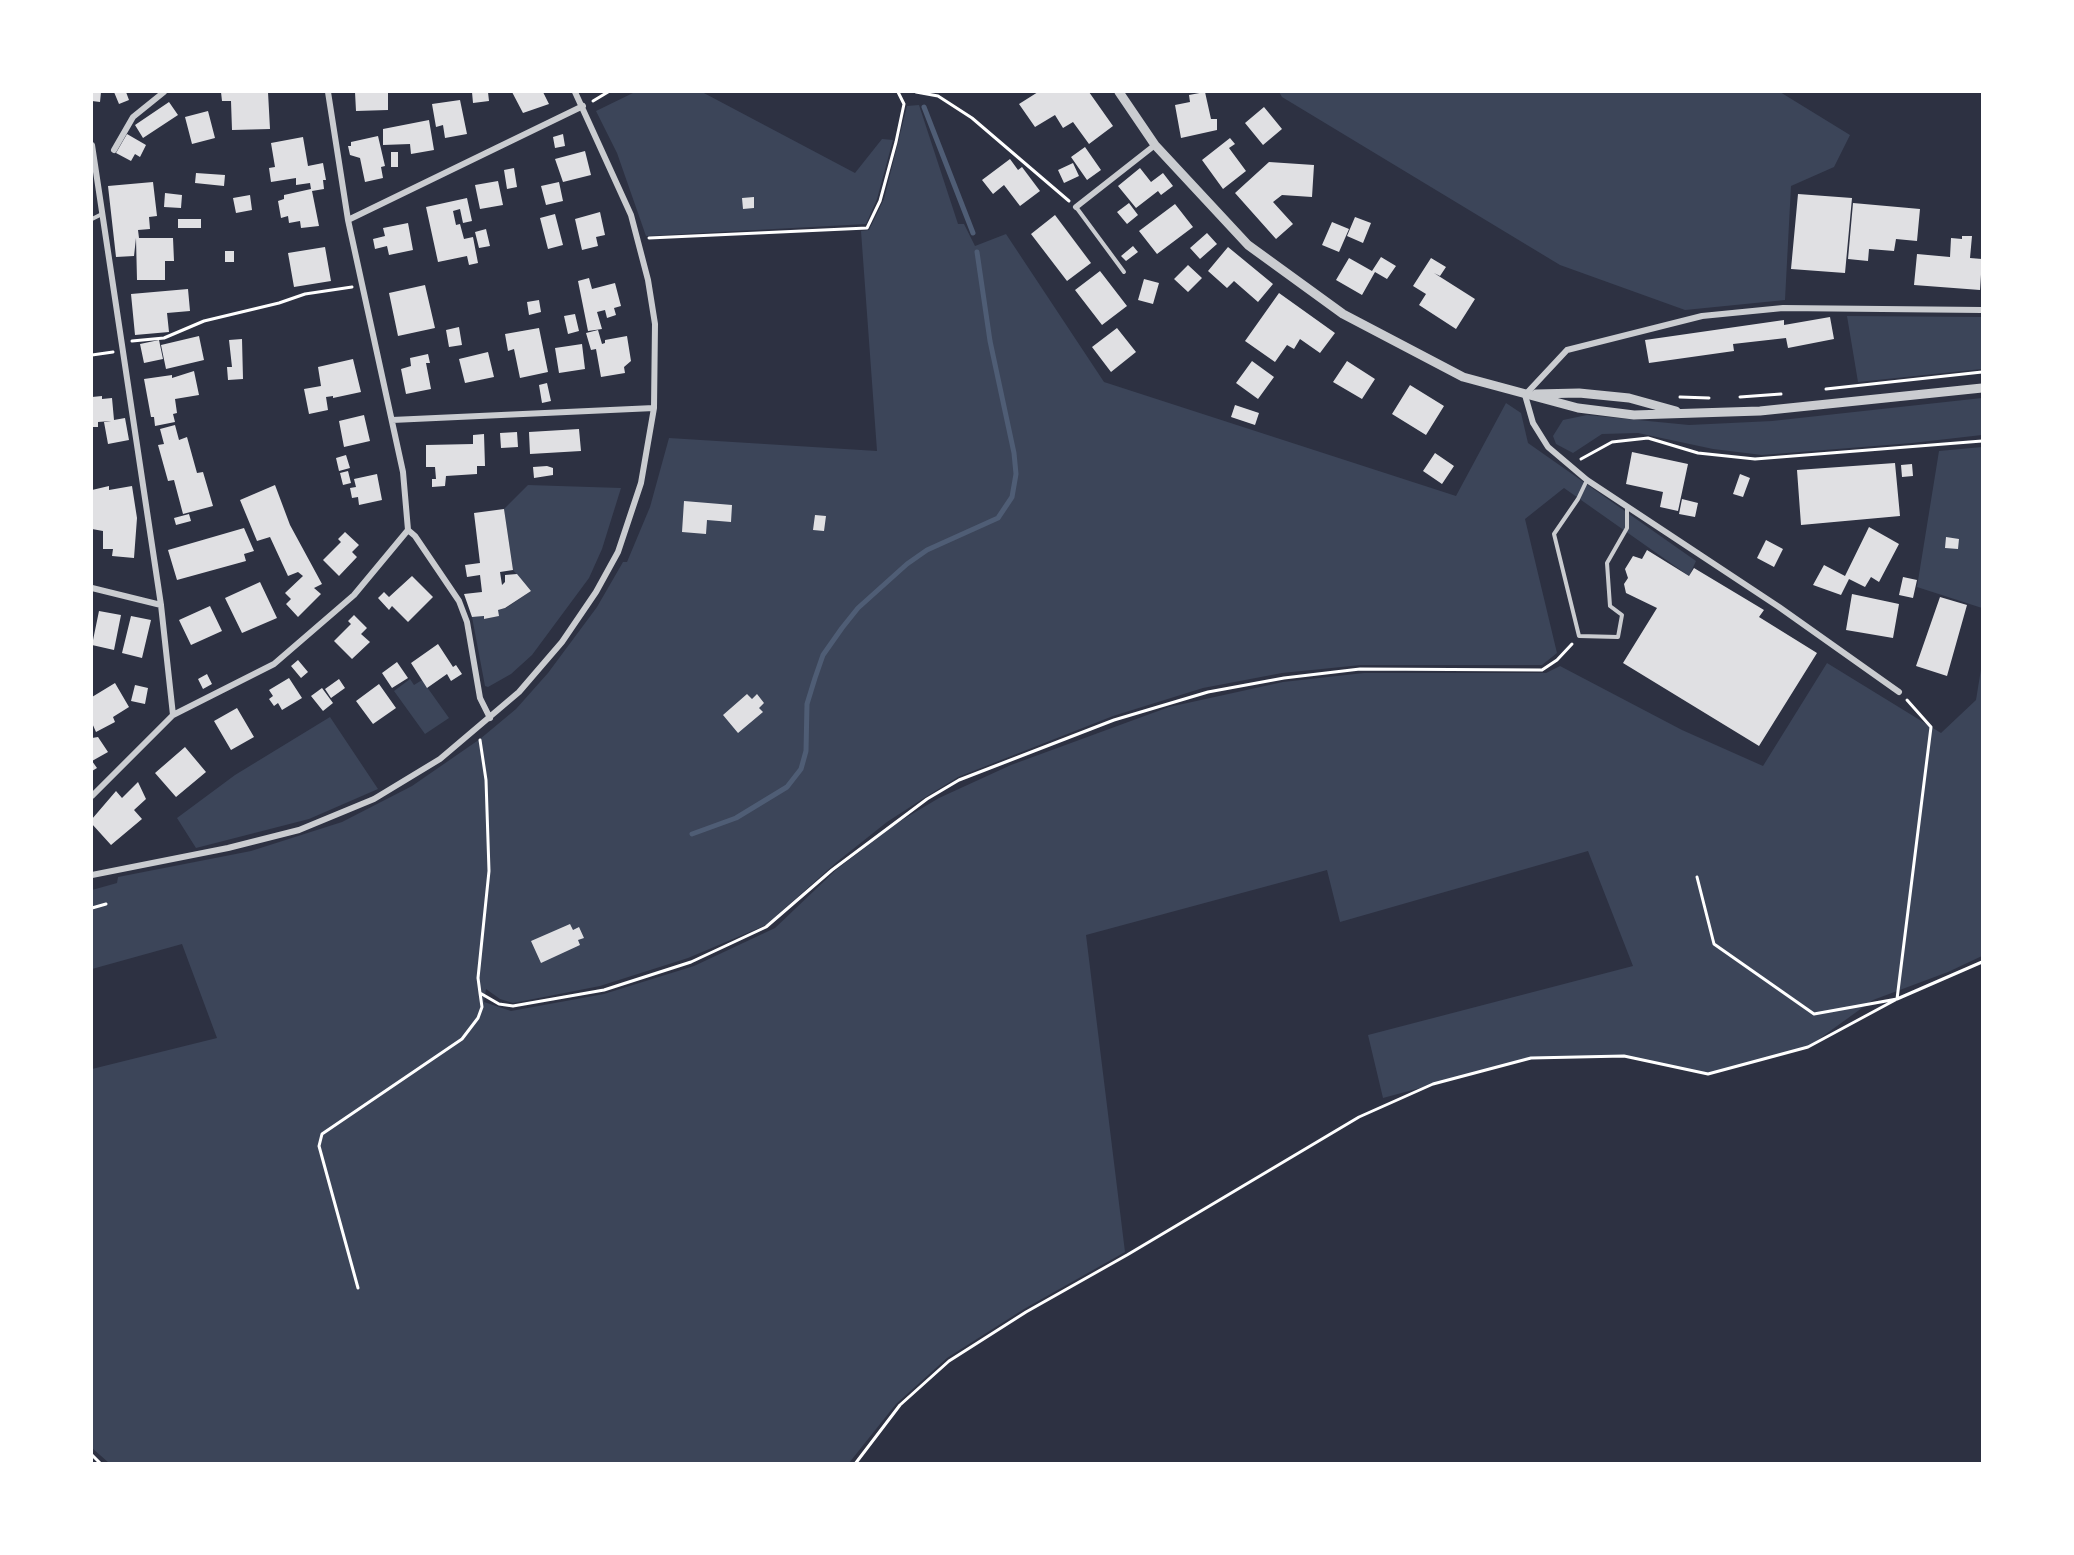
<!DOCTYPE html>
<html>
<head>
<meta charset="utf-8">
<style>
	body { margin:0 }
	#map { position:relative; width:2074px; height:1555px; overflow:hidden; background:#2d3142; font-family:Roboto,sans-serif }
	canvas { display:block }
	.frame { position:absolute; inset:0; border:93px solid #fff; pointer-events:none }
</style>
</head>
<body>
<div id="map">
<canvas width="2074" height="1555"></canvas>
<div class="frame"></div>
</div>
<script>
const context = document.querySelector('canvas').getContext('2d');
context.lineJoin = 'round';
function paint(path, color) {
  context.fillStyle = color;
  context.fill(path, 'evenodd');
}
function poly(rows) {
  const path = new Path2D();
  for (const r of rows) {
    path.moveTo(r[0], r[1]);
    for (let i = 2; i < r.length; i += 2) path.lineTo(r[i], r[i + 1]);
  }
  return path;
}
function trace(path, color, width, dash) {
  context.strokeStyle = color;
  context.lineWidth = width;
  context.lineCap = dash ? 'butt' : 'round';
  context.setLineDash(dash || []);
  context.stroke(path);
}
paint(poly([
	[635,92,702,92,855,173,882,139,893,140,877,199,866,224,646,236,617,153,596,111],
	[1279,92,1780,92,1850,135,1834,167,1791,186,1785,300,1685,310,1560,265,1282,97],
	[919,105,958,224,964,224,975,246,1006,234,1104,382,1456,496,1506,403,1521,413,1528,443,1696,561,1689,576,1564,488,1525,519,1557,653,1542,665,1361,665,1282,673,1203,688,1113,716,958,777,924,798,887,822,838,861,766,925,688,958,600,986,513,1003,500,999,486,989,484,1002,511,1011,604,994,694,966,775,928,837,869,897,823,939,798,1011,765,1169,707,1283,682,1364,673,1546,673,1560,666,1682,730,1763,766,1827,663,1941,733,1976,700,1982,663,1982,956,1948,972,1873,1000,1808,1047,1708,1074,1624,1056,1531,1058,1383,1098,1368,1035,1633,966,1588,851,1340,922,1327,870,1086,935,1125,1252,1024,1309,947,1358,896,1404,849,1463,109,1463,92,1448,92,1069,217,1038,182,944,92,969,92,890,117,883,118,877,251,851,342,822,412,786,480,739,516,709,548,673,597,607,623,562,627,562,650,507,669,438,877,451,861,231,869,230,884,199,907,106],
	[1847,316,1982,317,1982,369,1858,382],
	[1982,398,1982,435,1912,443,1762,455,1713,449,1638,433,1602,434,1573,453,1556,444,1553,436,1563,420,1587,415,1689,425,1772,421],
	[1982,447,1982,608,1917,587,1939,451],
	[528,485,621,488,602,549,589,578,532,655,511,674,488,687,485,686,472,617,484,616,484,619,498,616,498,610,506,608,531,591,513,570,504,509],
	[410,679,414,685,422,680,449,718,425,734,394,691],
	[330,717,378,789,309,819,196,848,177,818,235,775]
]), '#3c4559');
trace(poly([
	[924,107,973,233],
	[692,834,736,818,787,787,801,769,806,751,807,704,815,678,823,655,842,628,858,608,907,564,927,550,998,518,1012,497,1016,474,1014,453,990,341,977,252]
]), '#4f5d75', 5);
paint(poly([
	[92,92,101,92,100,102,92,101],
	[114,92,126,92,129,100,119,104],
	[221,92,268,92,270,129,232,130,231,101,222,101],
	[355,92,388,92,388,110,356,111],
	[472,92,488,92,489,101,473,103],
	[512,92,543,92,549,104,523,113],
	[1038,92,1089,92,1113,126,1089,144,1073,122,1063,128,1055,115,1035,127,1019,104],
	[1205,92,1211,119,1217,119,1217,130,1181,138,1175,105,1190,102,1189,95],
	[460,100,467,134,445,138,443,125,436,127,432,104],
	[169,102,178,115,143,138,135,125],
	[1264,107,1282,129,1263,145,1245,123],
	[208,111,215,138,192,144,185,117],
	[429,120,434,150,411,154,410,144,383,145,383,129],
	[127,134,146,145,140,157,135,154,131,161,116,153],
	[563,134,565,146,555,148,553,137],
	[378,136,385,166,381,167,383,178,365,182,360,158,350,155,348,146,351,146,351,142],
	[303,137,308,166,323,163,326,180,323,180,324,189,312,191,319,226,301,228,300,221,289,223,288,216,281,218,278,201,284,199,284,195,311,189,310,183,296,185,296,178,271,182,269,168,275,167,271,143],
	[1230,138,1235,144,1229,148,1246,171,1223,189,1202,160],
	[1085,147,1101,170,1087,180,1071,157],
	[585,151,591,175,563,182,555,159],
	[391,152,398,152,398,167,391,167],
	[1010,159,1018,170,1022,167,1040,191,1020,206,1004,185,993,194,982,180],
	[1269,162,1314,165,1312,197,1282,195,1273,202,1293,224,1276,239,1235,193],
	[1073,163,1079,176,1064,183,1058,170],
	[514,168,517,187,507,189,504,170],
	[1140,168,1151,182,1163,173,1173,186,1161,195,1158,191,1136,208,1118,186],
	[196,173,225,175,224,186,195,183],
	[498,181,503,205,480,209,475,185],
	[153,182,157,216,149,217,150,229,138,230,139,238,173,238,174,261,165,261,165,280,137,280,136,238,134,256,116,257,108,186],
	[559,182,563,201,546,205,541,186],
	[165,193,182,195,181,208,164,207],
	[1798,194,1852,198,1845,273,1791,269],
	[250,195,252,210,236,213,233,198],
	[754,197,754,208,743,209,742,198],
	[467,198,472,221,463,223,460,209,453,211,456,225,460,224,464,239,473,237,478,263,469,265,467,256,438,262,426,207],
	[1129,203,1138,215,1127,224,1117,212],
	[1853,203,1920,209,1917,241,1896,239,1894,251,1869,249,1868,261,1848,259],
	[1175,204,1193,227,1157,254,1139,231],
	[600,212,605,235,596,237,598,246,582,250,575,219],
	[555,214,563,245,548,249,540,218],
	[1055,215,1091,263,1067,281,1031,234],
	[1355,217,1371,223,1363,243,1347,236],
	[178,219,201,219,201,228,178,228],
	[1332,222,1349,229,1339,252,1322,245],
	[408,223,413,250,389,255,387,246,375,249,373,239,385,236,383,228],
	[486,229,490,246,479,248,475,232],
	[1207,233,1217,244,1200,259,1190,248],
	[1962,236,1972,236,1970,258,1982,259,1980,290,1914,285,1917,254,1950,257,1951,238,1962,239],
	[1133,246,1138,252,1126,261,1121,256],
	[325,247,331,281,294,287,288,253],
	[1228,247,1273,284,1258,302,1234,281,1227,288,1208,271],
	[225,251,234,251,234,262,225,262],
	[1381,257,1396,266,1387,279,1375,272,1362,295,1336,280,1349,258,1372,271],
	[1431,258,1446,267,1440,276,1434,273,1475,299,1456,329,1419,305,1426,294,1413,286],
	[1188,265,1202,278,1188,292,1174,279],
	[1100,271,1127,306,1102,325,1075,290],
	[589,278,592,289,615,283,621,306,614,308,616,315,607,318,605,310,597,312,602,329,588,331,578,281],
	[1144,279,1159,283,1153,304,1138,300],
	[425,285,435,328,398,336,389,293],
	[188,289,190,311,167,313,169,332,135,335,131,294],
	[1279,293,1335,333,1320,353,1300,339,1294,349,1287,345,1275,362,1245,341],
	[539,300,541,312,529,315,527,302],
	[575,314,579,331,568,334,564,316],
	[1830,317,1834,339,1788,348,1786,338,1733,344,1734,351,1649,363,1645,340,1784,320,1784,325],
	[459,327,462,345,449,347,446,330],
	[539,328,548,372,520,378,514,349,508,351,505,334],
	[1117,328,1136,352,1111,372,1092,347],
	[598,330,602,344,605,343,605,340,627,336,631,361,624,367,625,373,601,377,596,349,591,350,586,333],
	[199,336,204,360,166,369,161,345],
	[242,339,243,379,228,380,227,367,232,367,229,340],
	[159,340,163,359,144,363,140,344],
	[582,344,585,369,559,373,555,348],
	[488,352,494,377,465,383,459,359],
	[428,354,430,363,426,363,431,389,406,394,401,369,411,366,410,358],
	[353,359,361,392,333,398,333,396,326,397,328,410,309,414,304,389,321,386,318,367],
	[1252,361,1274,377,1258,399,1236,383],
	[1347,361,1375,379,1362,399,1333,382],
	[194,371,199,395,175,399,177,413,173,414,175,422,155,426,154,417,151,417,144,379,172,375,172,378],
	[547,383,551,401,542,403,539,385],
	[1410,385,1444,406,1426,435,1392,414],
	[102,396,102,399,112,398,114,420,125,418,129,440,108,444,104,422,111,421,98,422,98,427,92,427,92,397],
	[1235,405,1259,413,1255,425,1231,417],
	[364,415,370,441,344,447,339,421],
	[175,425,179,440,187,437,197,473,203,472,213,506,183,514,174,480,168,481,158,445,164,444,160,429],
	[579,429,581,451,530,454,529,432],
	[517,432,518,447,501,448,500,433],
	[484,434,485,466,477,466,477,474,446,476,445,486,432,487,432,479,436,479,435,467,426,467,426,445,473,444,473,435],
	[1632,452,1688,464,1678,511,1660,507,1663,492,1626,484],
	[1435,453,1454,466,1442,484,1423,471],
	[346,455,350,468,339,471,336,458],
	[1895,463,1900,516,1801,525,1797,470],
	[1912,464,1913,476,1902,477,1901,465],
	[547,466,553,468,553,475,534,478,533,467],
	[348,471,351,483,343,485,340,473],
	[377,474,382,500,359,505,358,497,352,498,350,488,356,487,354,479],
	[1740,474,1750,478,1743,497,1733,494],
	[275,485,290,525,322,584,314,588,321,594,298,617,286,604,291,599,285,593,303,576,298,572,288,576,270,537,257,541,240,500],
	[109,486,109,490,132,486,137,518,134,558,112,556,113,549,103,549,103,531,92,529,92,490],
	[1682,499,1698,503,1695,517,1679,514],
	[684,501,732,505,731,522,707,520,706,534,682,532],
	[504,509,513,570,500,572,502,585,505,582,505,575,517,574,531,591,505,608,498,610,499,616,484,619,484,616,472,617,464,594,482,592,480,575,467,577,465,565,480,563,474,513],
	[189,514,191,521,176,525,174,518],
	[815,515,826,516,824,531,813,530],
	[1869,527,1899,544,1879,582,1871,577,1865,587,1849,579,1841,595,1813,585,1824,565,1845,576],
	[244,528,254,551,244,554,246,561,177,580,168,550],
	[345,532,359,545,352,552,357,557,339,576,323,560,341,542,338,539],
	[1946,537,1959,539,1958,549,1945,548],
	[1766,540,1783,549,1774,567,1757,558],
	[1647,550,1689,576,1694,568,1764,610,1759,617,1817,653,1759,746,1623,663,1657,608,1626,593,1624,584,1628,578,1625,569,1633,556,1642,559],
	[412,576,433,597,408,622,392,606,389,610,378,598,384,592,389,597],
	[1903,577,1917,580,1913,598,1899,595],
	[260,582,277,618,242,633,225,598],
	[1852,594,1899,604,1893,638,1846,630],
	[1940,597,1967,605,1947,676,1916,666],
	[210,606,222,631,191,645,179,620],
	[99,611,121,615,114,650,92,645],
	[354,615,367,628,361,634,370,642,352,659,334,641,351,624,348,621],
	[131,616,151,620,142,658,122,653],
	[438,644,453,667,456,665,462,674,451,681,447,674,427,688,411,663],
	[298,660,308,672,301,678,291,666],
	[397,662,408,678,392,688,382,673],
	[207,674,212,684,203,689,198,679],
	[289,678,302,698,282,710,278,703,274,706,269,699,273,696,269,690],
	[339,679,345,688,331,698,325,689],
	[115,683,129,707,113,717,115,722,96,732,92,723,92,697],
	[379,684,396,708,373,724,356,701],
	[135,685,148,688,145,704,131,701],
	[322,688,333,703,323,711,311,696],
	[747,694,752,699,757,694,764,703,759,708,763,712,738,733,723,715],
	[237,708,254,737,231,750,214,721],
	[98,737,108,752,92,761,97,768,92,771,92,738],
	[185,747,206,772,176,797,155,773],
	[138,782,146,799,134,810,142,819,111,845,92,824,92,819,116,791,122,798],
	[570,924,573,930,579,927,584,938,578,940,580,945,541,963,531,941]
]), '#e0e0e3');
trace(poly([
	[916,92,938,96,972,118,1069,201],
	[593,101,608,92],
	[649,238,867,228,880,201,896,142,904,104,898,92],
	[132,341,164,338,204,321,279,303,305,294,352,287],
	[92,355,113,352],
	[1826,389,1982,372],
	[1680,397,1709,398],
	[1740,397,1781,394],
	[1581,459,1612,442,1648,438,1698,453,1755,459,1982,441],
	[480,740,486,780,489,871,478,978,480,993,499,1004,513,1006,604,990,691,962,766,927,832,870,927,799,959,780,1114,720,1208,692,1284,678,1360,669,1542,670,1557,660,1572,644],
	[1697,877,1714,944,1814,1014,1897,999,1931,727,1907,700],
	[92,908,106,904],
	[358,1288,319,1146,322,1134,462,1039,478,1018,482,1007,480,993],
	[92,1455,101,1464],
	[855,1464,900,1405,949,1361,1026,1312,1127,1255,1359,1117,1433,1084,1531,1058,1624,1056,1708,1074,1808,1047,1897,999,1982,962]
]), '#fff', 3);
trace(poly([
	[1076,207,1124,272],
	[92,219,102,214],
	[1587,480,1578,499,1554,534,1579,636,1618,637,1622,615,1610,606,1607,563,1627,528,1627,507]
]), '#caccd0', 4);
trace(poly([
	[92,145,161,605,173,715],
	[114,150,133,117,164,92],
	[1076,207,1155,145],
	[348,220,583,106],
	[392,420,654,408],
	[408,530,415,536,459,601,467,622,480,698,490,718],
	[92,588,161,605],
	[1899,692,1779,607,1587,480,1548,447,1533,423,1525,395,1567,350,1702,316,1783,308,1982,310],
	[92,796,173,715,274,664,354,595,408,530,403,472,348,220,328,92],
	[92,875,228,848,299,830,374,799,440,759,519,692,562,642,596,592,618,552,641,483,654,408,655,324,648,280,631,215,575,92]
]), '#caccd0', 6);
trace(poly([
	[1119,92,1155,145,1248,245,1343,314,1463,377,1578,408,1634,415,1760,411,1982,388],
	[1536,394,1579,393,1629,398,1676,411]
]), '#caccd0', 9);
</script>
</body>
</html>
